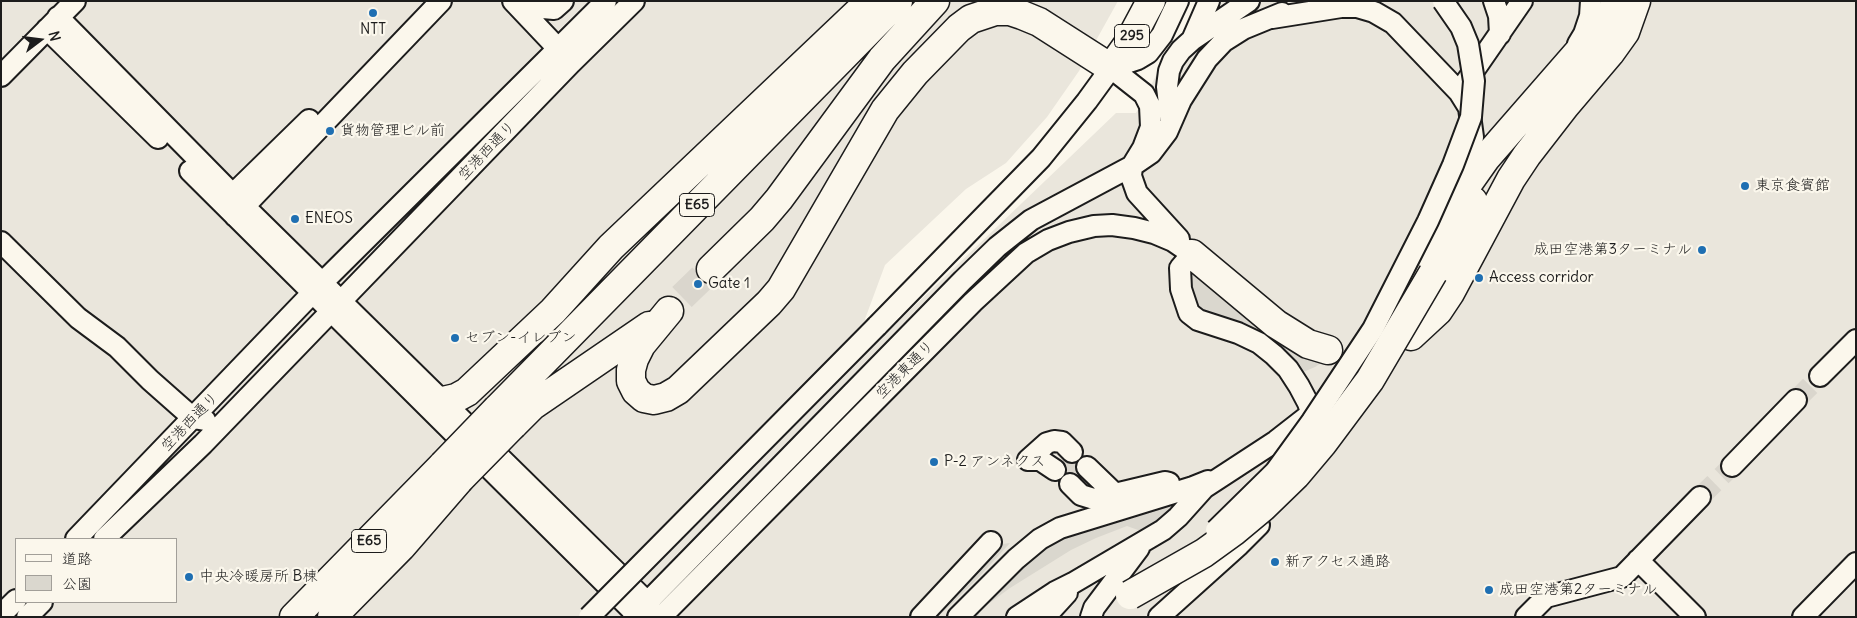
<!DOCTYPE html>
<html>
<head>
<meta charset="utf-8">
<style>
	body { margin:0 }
	#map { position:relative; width:1857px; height:618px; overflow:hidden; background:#fbf7ec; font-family:Delius,"Klee One",sans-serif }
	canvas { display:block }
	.frame { position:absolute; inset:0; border:2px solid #1c1c1c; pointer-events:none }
	.legend { position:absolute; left:15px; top:538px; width:162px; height:65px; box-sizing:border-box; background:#fbf7ec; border:1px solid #a29f99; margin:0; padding:6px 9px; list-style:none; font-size:15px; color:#1c1c1c }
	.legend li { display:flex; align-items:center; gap:10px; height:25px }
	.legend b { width:25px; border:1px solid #a29f99 }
	.north { position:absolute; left:15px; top:15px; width:50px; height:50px; -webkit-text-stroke:4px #fbf7ec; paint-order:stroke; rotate:75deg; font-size:14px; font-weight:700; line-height:20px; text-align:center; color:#1c1c1c }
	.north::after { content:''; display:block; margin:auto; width:18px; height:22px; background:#1c1c1c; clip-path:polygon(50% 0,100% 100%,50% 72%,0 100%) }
</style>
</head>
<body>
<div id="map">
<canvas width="1857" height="618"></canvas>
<div class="frame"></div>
<ul class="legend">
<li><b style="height:6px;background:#fbf7ec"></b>道路</li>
<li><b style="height:14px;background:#dad7ce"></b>公園</li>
</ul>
<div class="north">N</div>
</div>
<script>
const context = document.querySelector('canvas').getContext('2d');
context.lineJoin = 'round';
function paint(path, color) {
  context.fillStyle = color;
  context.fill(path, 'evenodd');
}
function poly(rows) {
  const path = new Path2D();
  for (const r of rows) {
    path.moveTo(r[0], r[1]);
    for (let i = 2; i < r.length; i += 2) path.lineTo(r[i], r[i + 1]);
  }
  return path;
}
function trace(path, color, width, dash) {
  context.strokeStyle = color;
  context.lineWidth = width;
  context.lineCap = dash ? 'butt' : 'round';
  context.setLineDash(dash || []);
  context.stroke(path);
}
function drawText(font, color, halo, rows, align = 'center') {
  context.font = font + ' Delius,"Klee One",sans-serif';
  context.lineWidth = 4.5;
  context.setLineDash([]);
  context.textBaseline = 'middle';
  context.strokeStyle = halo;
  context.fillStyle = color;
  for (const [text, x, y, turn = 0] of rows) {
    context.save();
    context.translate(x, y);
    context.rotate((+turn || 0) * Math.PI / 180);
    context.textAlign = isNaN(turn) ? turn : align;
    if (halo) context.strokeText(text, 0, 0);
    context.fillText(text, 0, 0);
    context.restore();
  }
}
paint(poly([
	[1,1,1118,1,1079,71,1047,117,1006,163,966,189,885,265,865,319,882,337,1116,113,1136,113,1159,70,1176,59,1216,1,1856,1,1856,617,1,617],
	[16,539,176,539,176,602,16,602]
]), '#eae6dc');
paint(poly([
	[1196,269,1324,361,1315,367,1301,373,1300,379,1198,314,1186,283],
	[1181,500,1174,511,1147,531,1138,530,1127,526,1096,538,1071,550,1010,588,980,610,978,617,968,617,1042,543],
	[1010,543,978,578,938,617,933,617,990,549,1002,544]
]), '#dad7ce');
trace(poly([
	[1796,400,1820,376],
	[1063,461,1078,475],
	[1700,497,1732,466]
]), '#dad6cd', 20, [20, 10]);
trace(poly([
	[682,297,711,269]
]), '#dad6cd', 28, [28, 14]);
const minor = poly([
	[513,1,567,58],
	[536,1,543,8,554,9,563,1],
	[1494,1,1499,16,1500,34],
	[58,17,244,206,648,603,654,617],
	[1272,18,1341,7,1357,7,1374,12,1393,23,1459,92,1469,108,1473,137,1469,161,1460,181],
	[47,29,158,138],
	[1192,40,1209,1],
	[1578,44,1584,34,1590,16,1591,1],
	[1111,68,1144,94,1150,106,1151,127,1143,148,1132,166,1131,176,1137,193,1179,239],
	[1,76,75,1],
	[1466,82,1522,1],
	[1171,120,1167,87,1169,71,1173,61,1181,50,1192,40,1249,1],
	[190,171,636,614,643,617],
	[224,203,309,120],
	[235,216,441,1],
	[1,242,78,318,117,347,150,380,193,418,205,420],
	[1192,254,1180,268,1181,289,1189,313,1198,320,1238,333,1259,343,1274,355,1288,369,1299,386,1308,403,1316,427],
	[1401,302,1448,207],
	[877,326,1041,158,1087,101,1111,68,1138,59,1148,53,1162,35,1178,1],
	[1820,376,1856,340],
	[1028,460,1047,443,1054,441,1062,442,1072,452],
	[1028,460,1040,460,1055,470],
	[1732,466,1796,400],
	[1087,467,1115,494],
	[1070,484,1081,495,1094,499,1165,482,1169,483],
	[76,539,323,282,606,1],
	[104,539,203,444,571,63,634,1],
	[1638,560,1695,617],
	[1,615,16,600],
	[27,617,42,602],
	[633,617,963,280,997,247,1031,220,1132,166,1151,153,1167,132,1181,100,1207,59,1224,41,1243,29,1282,13],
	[661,617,973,302,1026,253,1048,240,1069,232,1094,226,1112,225,1134,228,1154,233,1173,241,1192,254],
	[921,617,991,542],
	[958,617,1016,559,1040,539,1060,528,1193,487,1208,481],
	[1017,617,1055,592,1073,583,1163,530,1178,517,1204,488,1276,441,1344,388,1366,362,1377,345],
	[1045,617,1067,593],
	[1091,617,1094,608,1139,548],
	[1159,617,1239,545,1259,525],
	[1526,617,1546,597,1622,577,1700,497],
	[1803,617,1856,563]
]);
const highway = poly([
	[1111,68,1128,44,1151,1],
	[1443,219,1486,158,1609,17,1617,1],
	[1192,254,1276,324,1308,344,1328,350],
	[711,269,762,219,779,199,882,59,935,1],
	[1433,273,1473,201],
	[669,311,641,345,634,359,631,370,631,381,636,391,644,398,654,400,666,397,678,390,769,303,781,289,885,110,915,73,959,28,971,19,995,11,1010,11,1022,15,1039,22,1111,68],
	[1411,336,1438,311,1450,293,1511,179,1527,155,1565,106,1610,53,1625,32,1636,1],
	[443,401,456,398,467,392,553,311,611,247,870,1],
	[497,409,898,1],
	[513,425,532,406,649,326],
	[294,617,443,465],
	[332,617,401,547,459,480]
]);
trace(minor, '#1c1c1c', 24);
trace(highway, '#1c1c1c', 31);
trace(minor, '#fbf7ec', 20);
trace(highway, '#fbf7ec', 28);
const minorBridge = poly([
	[1216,530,1275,472,1312,421,1373,329,1428,221,1453,165,1471,117,1474,81,1468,44,1461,27,1443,1],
	[589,617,877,326]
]);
const highwayBridge = poly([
	[443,465,497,409],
	[459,480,513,425],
	[1130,595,1204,553,1233,532,1263,507,1296,475,1323,443,1370,380,1433,273]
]);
trace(minorBridge, '#1c1c1c', 24, []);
trace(highwayBridge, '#1c1c1c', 31, []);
trace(minorBridge, '#fbf7ec', 20);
trace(highwayBridge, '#fbf7ec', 28);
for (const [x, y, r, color] of [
	[373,13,5,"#1f6fb2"],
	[330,131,5,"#1f6fb2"],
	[1745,186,5,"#1f6fb2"],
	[295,219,5,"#1f6fb2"],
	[1702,250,5,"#1f6fb2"],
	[1479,278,5,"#1f6fb2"],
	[698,284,5,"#1f6fb2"],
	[455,338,5,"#1f6fb2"],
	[934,462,5,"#1f6fb2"],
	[1275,562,5,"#1f6fb2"],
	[189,577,5,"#1f6fb2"],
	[1489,590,5,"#1f6fb2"]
]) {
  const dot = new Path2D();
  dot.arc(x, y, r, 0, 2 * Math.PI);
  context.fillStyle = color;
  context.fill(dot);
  trace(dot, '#fbf7ec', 2);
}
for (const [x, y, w] of [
	[1132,36,35],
	[697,205,35],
	[369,541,35]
]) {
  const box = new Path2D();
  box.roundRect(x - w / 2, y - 11.5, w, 23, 4);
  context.fillStyle = '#fbf7ec';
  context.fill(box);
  trace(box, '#1c1c1c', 1);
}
drawText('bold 14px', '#1c1c1c', null, [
	["295",1132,36],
	["E65",697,205],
	["E65",369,541]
]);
drawText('15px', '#1c1c1c', '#fbf7ec', [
	["NTT",373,30,"center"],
	["貨物管理ビル前",340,131],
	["東京食賓館",1755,186],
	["ENEOS",305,219],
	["成田空港第3ターミナル",1692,250,"right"],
	["Access corridor",1489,278],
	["Gate 1",708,284],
	["セブン-イレブン",465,338],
	["P-2 アンネクス",944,462],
	["新アクセス通路",1285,562],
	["中央冷暖房所 B棟",199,577],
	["成田空港第2ターミナル",1499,590]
], 'left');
drawText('15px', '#1c1c1c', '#fbf7ec', [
	["空港西通り",487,151,-46],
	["空港東通り",905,370,-45],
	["空港西通り",190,422,-46]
]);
</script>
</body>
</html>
